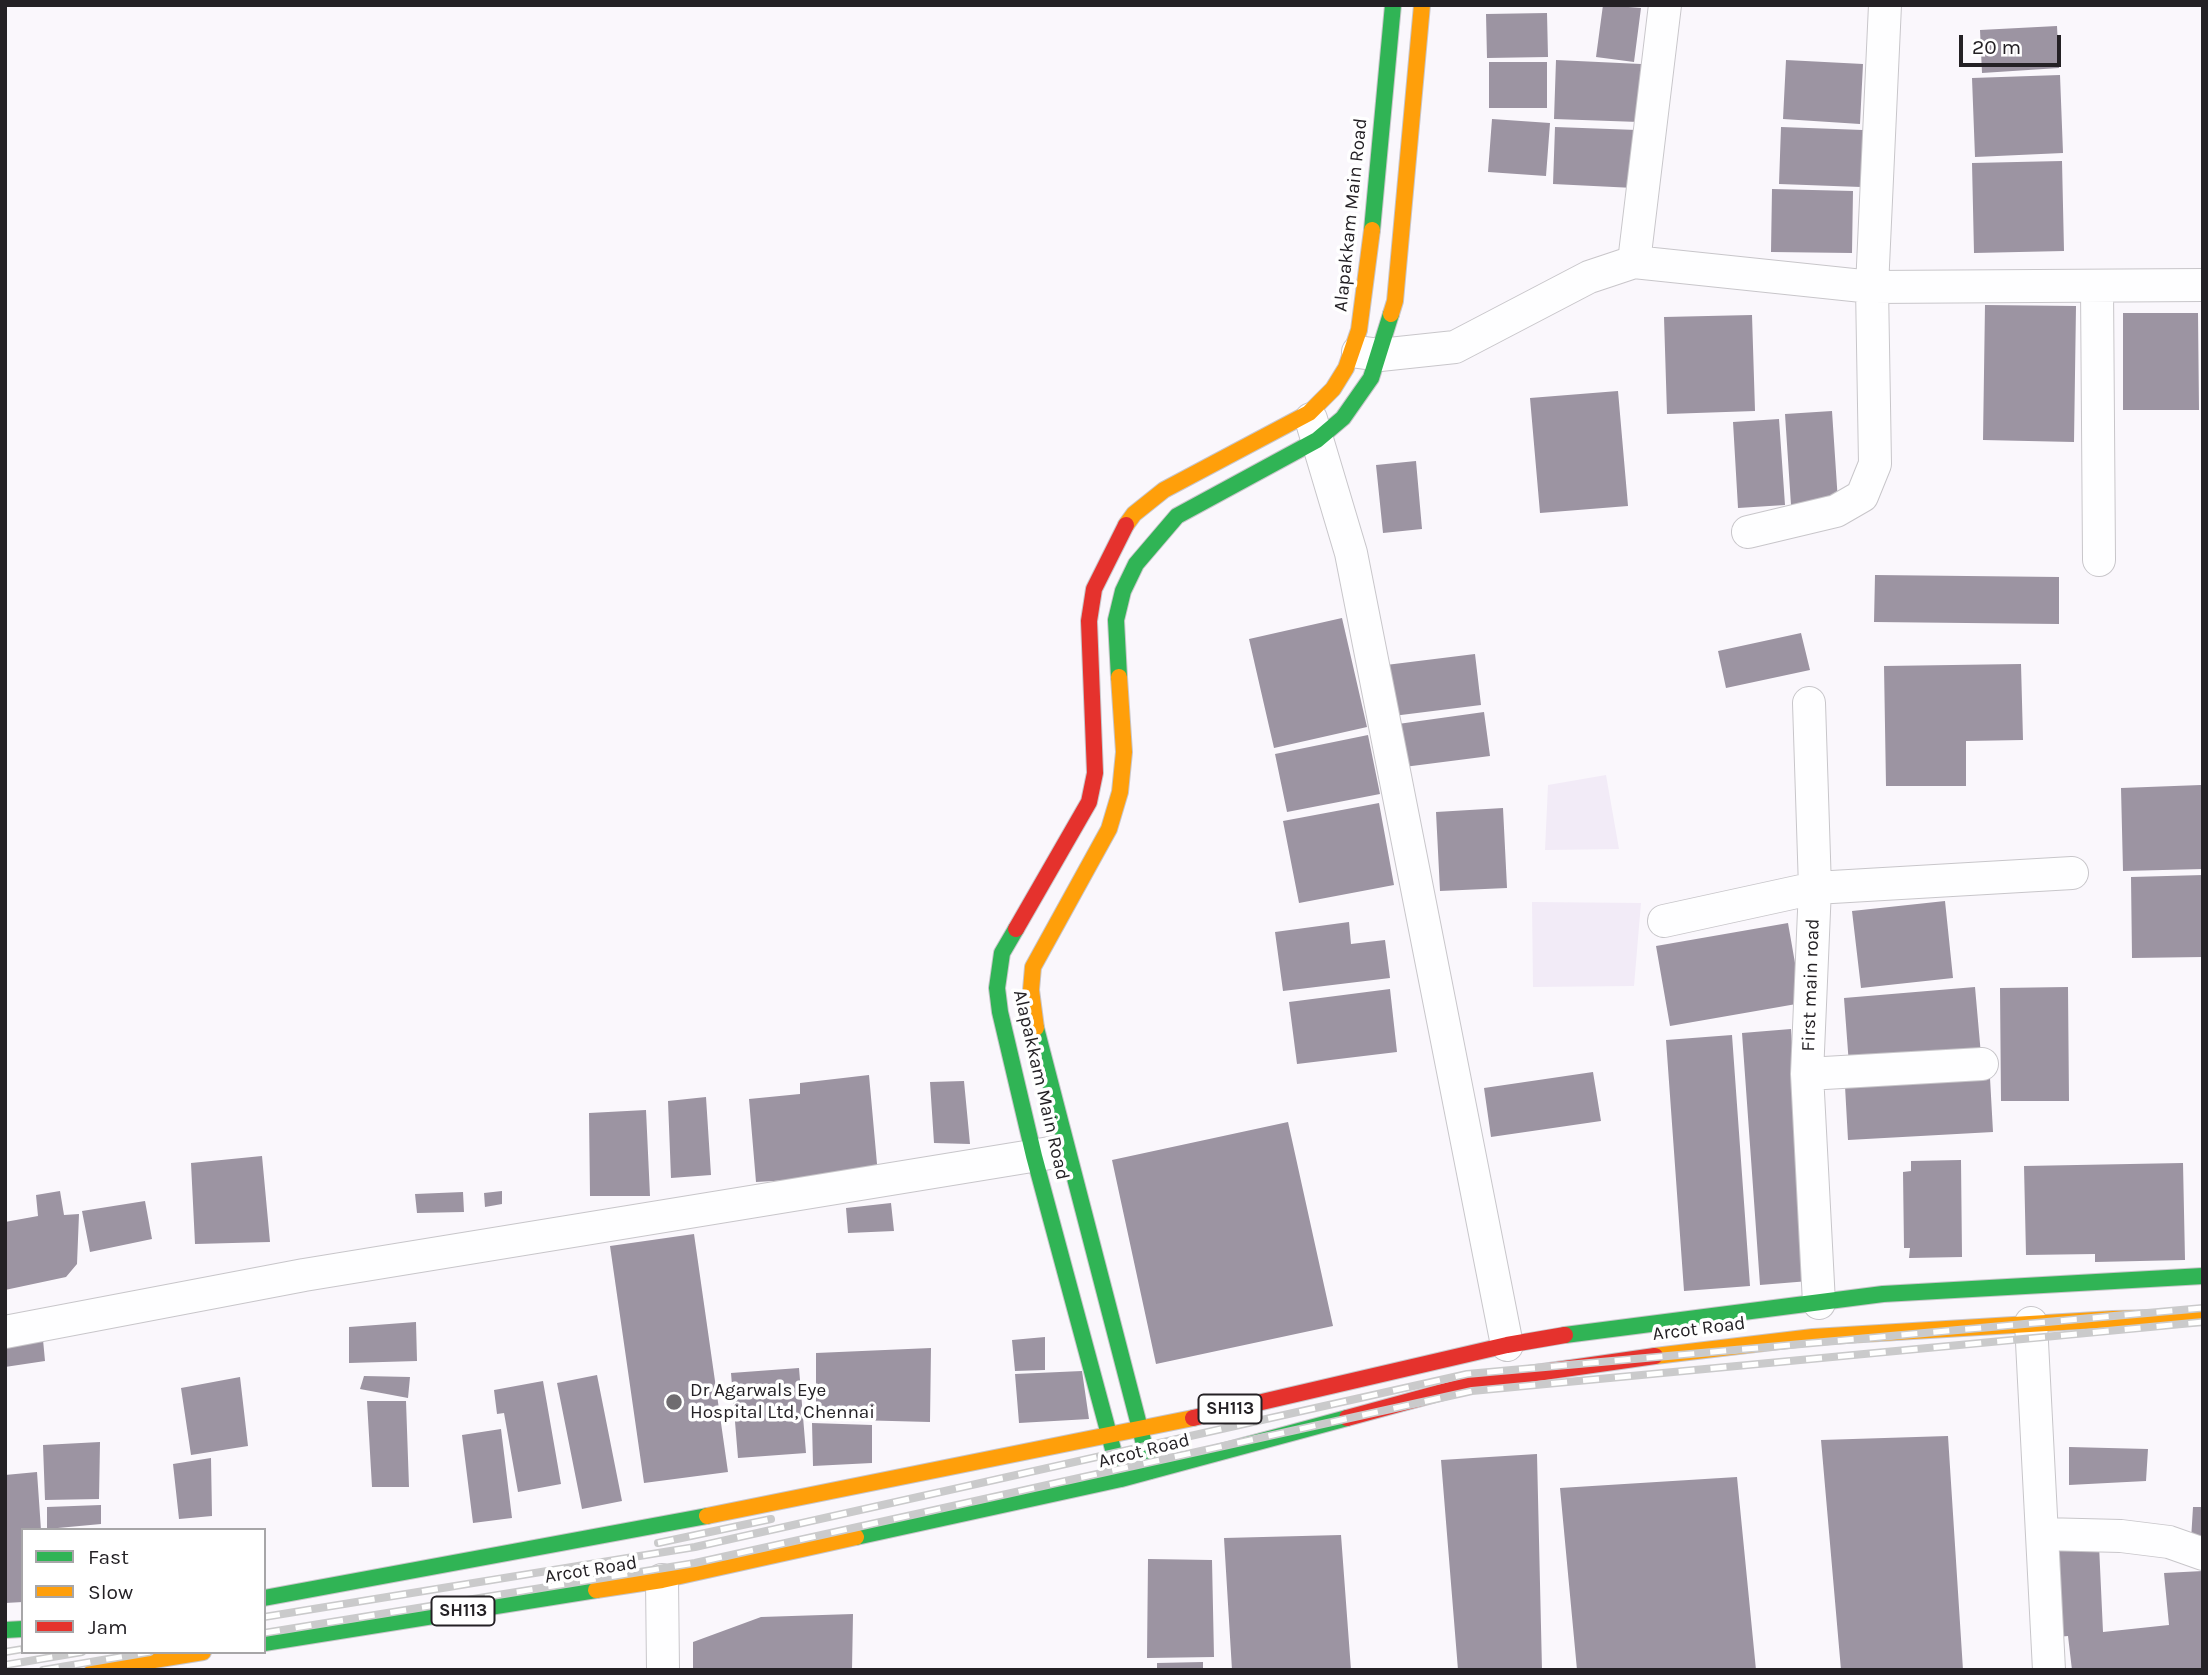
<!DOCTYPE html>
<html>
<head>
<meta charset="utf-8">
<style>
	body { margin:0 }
	#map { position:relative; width:2208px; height:1675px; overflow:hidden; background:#faf7fc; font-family:Karla,sans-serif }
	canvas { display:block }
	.frame { position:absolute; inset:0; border:7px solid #242125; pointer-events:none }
	.legend { position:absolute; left:21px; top:1528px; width:245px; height:126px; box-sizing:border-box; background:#fff; border:2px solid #a7a6a8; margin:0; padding:9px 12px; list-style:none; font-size:21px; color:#242125 }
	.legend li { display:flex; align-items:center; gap:14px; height:35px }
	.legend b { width:35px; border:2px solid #a7a6a8 }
	.scale { position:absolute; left:1959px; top:35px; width:102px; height:32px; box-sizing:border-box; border:4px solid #242125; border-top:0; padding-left:9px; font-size:21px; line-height:24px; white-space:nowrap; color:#242125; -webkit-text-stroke:5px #fff; paint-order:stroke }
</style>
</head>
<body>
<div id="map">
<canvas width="2208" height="1675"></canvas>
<div class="frame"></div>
<ul class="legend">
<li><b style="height:9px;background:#30b455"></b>Fast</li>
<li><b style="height:9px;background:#ff9f0a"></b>Slow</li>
<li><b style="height:9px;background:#e5322d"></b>Jam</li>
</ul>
<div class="scale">20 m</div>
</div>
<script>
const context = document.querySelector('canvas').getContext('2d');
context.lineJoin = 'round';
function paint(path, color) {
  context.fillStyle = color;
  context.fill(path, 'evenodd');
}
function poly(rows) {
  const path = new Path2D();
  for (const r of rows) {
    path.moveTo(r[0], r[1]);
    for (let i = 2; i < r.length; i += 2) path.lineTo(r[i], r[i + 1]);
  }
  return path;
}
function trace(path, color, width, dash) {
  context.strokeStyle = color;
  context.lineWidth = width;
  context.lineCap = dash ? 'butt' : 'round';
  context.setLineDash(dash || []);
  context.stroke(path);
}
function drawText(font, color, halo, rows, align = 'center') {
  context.font = font + ' Karla,sans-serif';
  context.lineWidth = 7;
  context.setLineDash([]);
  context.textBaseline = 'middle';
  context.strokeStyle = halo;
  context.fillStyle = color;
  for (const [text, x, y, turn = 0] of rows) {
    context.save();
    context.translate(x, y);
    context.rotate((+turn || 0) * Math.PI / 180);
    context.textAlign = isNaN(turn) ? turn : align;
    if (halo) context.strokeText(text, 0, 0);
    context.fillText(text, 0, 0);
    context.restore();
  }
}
paint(poly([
	[1606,775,1619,849,1545,850,1548,785],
	[1532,902,1641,903,1634,986,1533,987]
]), '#f2ebf7');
paint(poly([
	[1603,5,1641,8,1634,62,1596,57],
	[1547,13,1548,57,1487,58,1486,14],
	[2057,26,2059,68,1982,73,1980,30],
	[1556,60,1641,64,1639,122,1554,119],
	[1786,60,1863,64,1860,124,1783,119],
	[1489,62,1547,62,1547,108,1489,108],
	[2060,75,2063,153,1975,157,1972,78],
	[1492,119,1550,123,1546,176,1488,172],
	[1555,127,1637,130,1634,188,1553,184],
	[1781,127,1863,130,1861,187,1779,184],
	[2062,161,2064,251,1974,253,1972,163],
	[1772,189,1853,191,1852,253,1771,252],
	[1985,305,2076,306,2074,442,1983,440],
	[2123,313,2198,313,2199,410,2123,410],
	[1752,315,1755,411,1667,414,1664,317],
	[1618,391,1628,506,1540,513,1530,398],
	[1832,411,1838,502,1791,505,1785,414],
	[1779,419,1785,505,1738,508,1733,422],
	[1416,461,1422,529,1383,533,1376,465],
	[1875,575,2059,577,2059,624,1874,622],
	[1342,618,1367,727,1274,748,1249,639],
	[1801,633,1810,670,1726,688,1718,651],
	[1475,654,1481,705,1393,716,1386,665],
	[2021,664,2023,740,1966,741,1966,786,1886,786,1884,666],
	[1484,712,1490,756,1404,767,1398,724],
	[1368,735,1380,794,1287,812,1275,754],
	[2201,785,2203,869,2123,871,2121,788],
	[1379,803,1394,885,1299,903,1283,821],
	[1503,808,1507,888,1440,891,1436,812],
	[2203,875,2203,957,2132,958,2131,877],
	[1945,901,1953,978,1861,988,1852,911],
	[1349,922,1351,944,1385,940,1390,978,1283,991,1275,932],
	[1788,923,1802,1003,1670,1026,1656,946],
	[1975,987,1981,1055,1849,1065,1844,998],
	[2068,987,2069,1101,2001,1101,2000,988],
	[1390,989,1397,1052,1297,1064,1289,1002],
	[1791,1029,1809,1281,1760,1285,1742,1033],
	[1732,1035,1750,1286,1684,1291,1666,1040],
	[1593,1072,1601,1121,1491,1137,1484,1088],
	[869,1075,878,1175,756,1182,749,1099,800,1094,800,1083],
	[1990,1078,1993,1132,1848,1140,1845,1086],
	[964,1081,970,1144,934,1143,930,1082],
	[706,1097,711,1175,671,1178,668,1101],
	[646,1110,650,1196,590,1196,589,1113],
	[1288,1122,1333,1326,1156,1364,1112,1160],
	[262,1156,270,1242,195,1244,191,1163],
	[1961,1160,1962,1257,1909,1258,1910,1248,1904,1248,1903,1172,1911,1171,1911,1161],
	[2183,1163,2185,1260,2095,1262,2095,1254,2026,1255,2024,1166],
	[60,1191,64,1215,79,1214,77,1264,66,1277,5,1290,5,1222,38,1216,36,1195],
	[502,1191,502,1204,485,1207,484,1193],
	[463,1192,464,1212,417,1213,415,1194],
	[145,1201,152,1239,90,1252,82,1211],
	[891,1203,894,1231,848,1233,846,1208],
	[694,1234,728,1472,644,1483,610,1246],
	[416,1322,417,1361,349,1363,349,1327],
	[42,1329,45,1361,5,1367,5,1335],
	[1045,1337,1045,1370,1015,1371,1012,1340],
	[931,1348,930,1422,816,1419,816,1353],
	[799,1368,806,1453,738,1458,731,1373],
	[1082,1371,1089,1419,1019,1423,1015,1374],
	[597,1375,622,1501,582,1509,557,1383],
	[364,1376,410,1377,408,1398,360,1389],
	[240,1377,248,1446,191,1455,181,1388],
	[543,1381,561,1484,518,1492,504,1413,497,1414,494,1390],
	[367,1401,406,1401,409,1487,372,1487],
	[812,1423,872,1425,872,1463,813,1466],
	[501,1429,512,1518,473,1523,462,1435],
	[1948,1436,1963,1670,1841,1670,1821,1440],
	[100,1442,99,1499,45,1500,43,1445],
	[2069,1447,2148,1449,2146,1481,2069,1485],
	[1537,1454,1542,1670,1458,1670,1441,1460],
	[211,1458,212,1516,179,1519,173,1464],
	[37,1472,41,1530,23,1530,23,1602,5,1603,5,1475],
	[1737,1477,1756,1670,1577,1670,1560,1488],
	[101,1505,101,1524,47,1529,47,1507],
	[2193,1507,2203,1507,2203,1541,2191,1540],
	[1341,1535,1351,1670,1232,1670,1224,1538],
	[2099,1545,2103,1632,2169,1625,2164,1573,2203,1571,2203,1670,2072,1670,2068,1636,2057,1637,2052,1550],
	[1148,1559,1212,1560,1214,1657,1147,1658],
	[853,1614,852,1670,693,1670,693,1642,761,1617],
	[1203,1662,1203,1670,1157,1670,1157,1663]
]), '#9c94a2');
const street = poly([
	[1634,262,1665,5],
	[2097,287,2099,560],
	[1358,352,1380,355,1455,347,1589,277,1634,262,1872,287,2203,285],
	[1311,419,1351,553,1507,1345],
	[1748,532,1836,511,1862,496,1875,464,1872,287,1885,5],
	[1809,703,1815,888,1807,1074,1982,1064],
	[1664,921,1815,888,2072,873],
	[1807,1074,1819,1303],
	[2031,1323,2049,1670],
	[5,1332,304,1275,1056,1152],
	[2042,1534,2121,1536,2169,1542,2203,1554],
	[662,1580,663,1670]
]);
const fast = poly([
	[1372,230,1393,5],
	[1119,677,1116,620,1123,591,1136,564,1177,516,1317,440,1343,418,1371,378,1391,314],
	[1016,929,1002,953,997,988,1000,1012,1034,1156,1121,1479],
	[1036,1028,1151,1471],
	[1565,1335,1883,1294,2203,1276],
	[856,1537,1121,1479,1347,1418],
	[264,1598,707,1516],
	[5,1630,23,1629],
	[264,1643,596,1590]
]);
const slow = poly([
	[1391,314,1395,301,1422,5],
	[1126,525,1134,514,1164,490,1309,413,1333,389,1346,368,1359,330,1372,230],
	[1036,1028,1031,990,1033,967,1109,829,1120,792,1124,752,1119,677],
	[1655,1356,1813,1337,2113,1319,2203,1317],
	[707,1516,1193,1418],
	[596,1590,662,1580,856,1537],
	[93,1670,203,1652]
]);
const jam = poly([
	[1016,929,1089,802,1095,773,1089,621,1094,589,1126,525],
	[1193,1418,1507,1345,1565,1335],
	[1347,1418,1487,1380,1655,1356]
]);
trace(street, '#c8c6ca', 34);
trace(fast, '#c8c6ca', 18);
trace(slow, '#c8c6ca', 18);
trace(jam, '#c8c6ca', 18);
trace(street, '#fefeff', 32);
trace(fast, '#30b455', 16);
trace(slow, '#ff9f0a', 16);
trace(jam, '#e5322d', 16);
const rail = poly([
	[658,1543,771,1519],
	[264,1617,695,1547,1467,1374,2203,1308],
	[264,1633,695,1563,1472,1391,2203,1322],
	[5,1652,23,1649],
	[5,1665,82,1652],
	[43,1670,150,1652]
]);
trace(rail, '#cacacb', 8);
trace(rail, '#fff', 5, [16]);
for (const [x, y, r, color] of [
	[674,1402,9,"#6f6c70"]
]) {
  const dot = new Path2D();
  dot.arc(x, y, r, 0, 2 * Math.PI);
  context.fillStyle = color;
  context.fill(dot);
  trace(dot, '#fff', 2.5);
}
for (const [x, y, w] of [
	[1230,1409,63],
	[463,1611,63]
]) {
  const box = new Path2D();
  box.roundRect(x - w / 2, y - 14.5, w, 29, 5);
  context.fillStyle = '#fff';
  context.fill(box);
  trace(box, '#242125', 2);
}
drawText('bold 18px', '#242125', null, [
	["SH113",1230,1409],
	["SH113",463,1611]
]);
drawText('19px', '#242125', '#fff', [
	["Alapakkam Main Road",1351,215,-84],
	["First main road",1811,985,-88],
	["Alapakkam Main Road",1041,1085,77],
	["Arcot Road",1699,1329,-7],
	["Arcot Road",1144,1451,-14],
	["Arcot Road",591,1570,-9]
]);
drawText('19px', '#242125', '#fff', [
	["Dr Agarwals Eye",690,1391],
	["Hospital Ltd, Chennai",690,1413]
], 'left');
</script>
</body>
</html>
